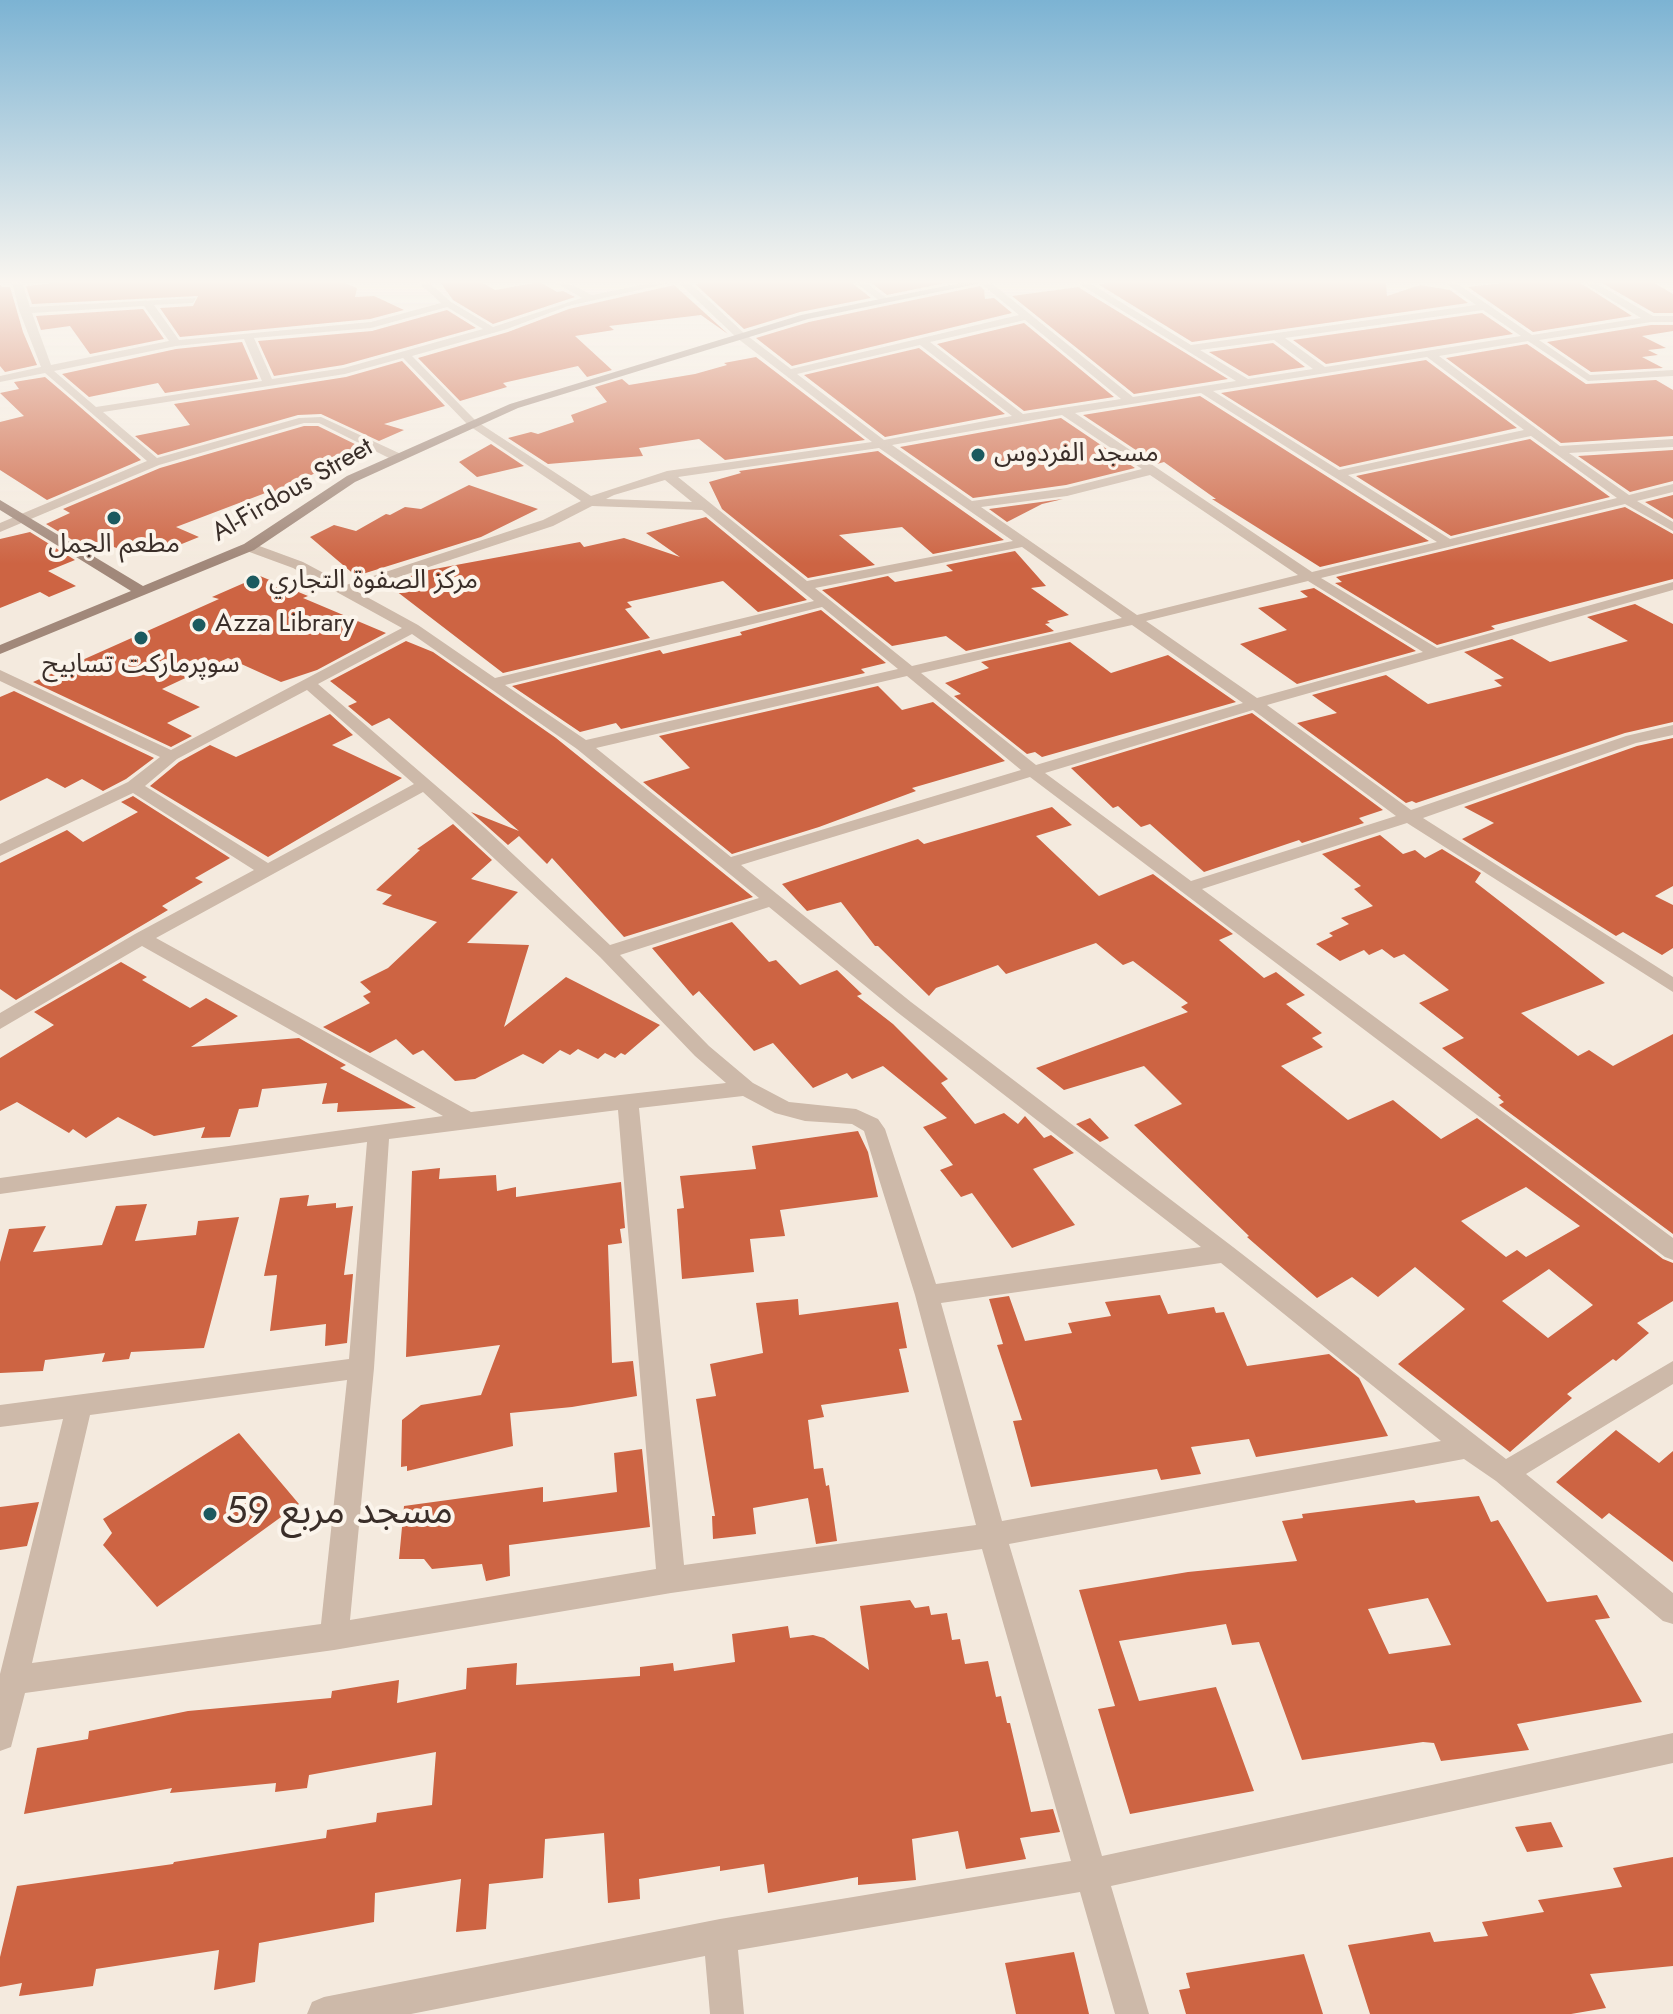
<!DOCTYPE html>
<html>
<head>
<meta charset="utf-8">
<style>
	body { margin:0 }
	canvas { display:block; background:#f4eade }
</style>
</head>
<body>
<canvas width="1673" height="2014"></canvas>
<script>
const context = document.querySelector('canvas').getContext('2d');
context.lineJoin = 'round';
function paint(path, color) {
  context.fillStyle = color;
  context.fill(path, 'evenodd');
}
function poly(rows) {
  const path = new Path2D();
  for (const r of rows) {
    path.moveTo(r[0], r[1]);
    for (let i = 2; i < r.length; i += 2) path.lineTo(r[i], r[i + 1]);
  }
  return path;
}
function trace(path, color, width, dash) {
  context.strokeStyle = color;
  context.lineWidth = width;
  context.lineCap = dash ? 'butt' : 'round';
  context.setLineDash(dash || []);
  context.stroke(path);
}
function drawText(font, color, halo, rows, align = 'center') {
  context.font = font + ' Jost,"Noto Sans Arabic",sans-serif';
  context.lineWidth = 8;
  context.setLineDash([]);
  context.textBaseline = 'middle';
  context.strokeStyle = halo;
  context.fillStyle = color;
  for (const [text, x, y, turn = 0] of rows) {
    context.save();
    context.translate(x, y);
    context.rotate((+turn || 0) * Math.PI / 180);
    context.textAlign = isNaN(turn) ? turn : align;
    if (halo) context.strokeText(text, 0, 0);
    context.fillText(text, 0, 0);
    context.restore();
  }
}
paint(poly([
	[61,282,343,282,357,288,355,297,374,296,404,310,370,319,180,337,160,308,193,306,198,296,32,304,26,286],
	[440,282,481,282,495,290,540,282,557,292,563,291,575,297,493,324,453,300],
	[704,282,851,282,871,298,800,312,744,329,695,284],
	[870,282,950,282,887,295],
	[1116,282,1386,282,1387,296,1420,285,1450,290,1468,303,1192,342,1098,284],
	[1510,282,1579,282,1632,316,1533,332,1468,287],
	[1600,282,1653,282,1673,294,1673,313,1654,313],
	[0,284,2,287,10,287,23,332,37,365,5,372,0,366],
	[674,285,728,334,701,315,609,326,614,330,575,336,612,370,587,377,578,366,503,383,507,387,460,401,418,358,508,332,569,309],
	[980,286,984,290,985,299,994,298,1012,313,792,366,756,338,809,322],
	[1078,287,1228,379,1134,394,1012,296],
	[143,309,164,339,90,354,70,326,41,330,36,316],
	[447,310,476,328,343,365,274,376,258,341,372,331],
	[1482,313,1513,334,1326,364,1293,340],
	[1024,323,1114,397,1024,411,937,344],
	[1651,325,1673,325,1673,331,1642,336,1666,348,1648,350,1658,355,1642,357,1663,368,1591,372,1547,342],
	[242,342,258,379,165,393,158,383,89,397,62,374,176,349],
	[1273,343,1305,367,1249,376,1209,352],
	[1527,344,1586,384,1656,380,1673,390,1673,436,1561,443,1446,358],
	[919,348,1005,414,885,437,804,375],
	[756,357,865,440,725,460,699,439,639,448,643,456,548,464,508,438,531,432,538,434,574,422,571,415,607,402,595,387,622,379,629,385,695,374,727,365,724,363],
	[1426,360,1517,428,1340,467,1221,393],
	[402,361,445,406,384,424,404,430,379,441,321,414,298,415,158,455,135,436,190,425,174,404,346,377],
	[45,377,72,400,141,460,47,500,0,470,0,422,24,416,0,393,19,389,14,382],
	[1200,396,1429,541,1320,567,1212,499,1216,499,1164,462,1157,464,1083,415],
	[1061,418,1135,468,1066,485,973,498,900,447],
	[304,426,318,426,363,448,275,494,268,492,176,527,199,537,152,556,138,550,131,553,111,546,94,553,46,524,70,513,63,509,160,468],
	[1530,439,1610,497,1451,536,1356,476],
	[491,444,524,466,477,477,459,462],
	[1673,450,1673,481,1630,492,1578,456],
	[878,451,1004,540,933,554,902,527,839,535,875,565,808,578,722,509,709,482,741,473,739,471],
	[469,485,538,509,481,537,356,576,310,537,334,525,356,531,386,514,390,515,405,507,421,509],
	[1673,495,1673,519,1645,502],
	[1063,499,1042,504,1007,522,989,509],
	[1625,507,1673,534,1673,579,1491,626,1495,629,1437,645,1335,583,1342,582,1336,577],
	[706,517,807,600,758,612,723,581,627,602,632,607,625,609,650,638,503,673,387,584,429,570,580,542,584,547,624,538,680,557,646,533],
	[30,532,75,560,48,571,76,586,49,597,40,592,0,608,0,539],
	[1015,551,1046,586,1031,588,1069,615,1047,621,1050,623,1045,624,1054,631,966,651,946,636,892,646,822,590,888,576,895,582,953,571,946,565],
	[260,576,308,596,303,598,386,633,317,670,281,682,228,658,162,689,200,707,167,723,192,736,171,747,33,682,219,599,212,597],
	[1314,588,1416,651,1297,684,1240,644,1287,630,1258,608,1308,597,1300,591],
	[1635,604,1673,624,1673,722,1625,733,1416,803,1412,801,1406,803,1297,723,1337,713,1312,695,1386,675,1428,704,1502,686,1494,680,1504,678,1464,652,1512,639,1550,662,1628,641,1587,617],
	[821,610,886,663,861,669,865,673,621,729,616,723,580,732,512,686,660,650,663,654,742,635,740,632],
	[406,641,433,652,556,738,753,897,624,937,552,858,547,864,519,836,508,845,471,812,519,831,389,718,372,726,348,706,357,702,330,681],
	[1070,642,1111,673,1168,655,1236,702,1042,757,1035,752,1027,754,954,696,961,694,945,683,989,668,981,662],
	[878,686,902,710,933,702,1005,761,912,788,916,791,819,827,732,854,643,782,690,768,659,736],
	[14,691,154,758,126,779,103,791,82,779,65,788,47,778,0,801,0,697],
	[1252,713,1383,810,1359,818,1364,823,1302,843,1299,840,1204,872,1150,824,1141,827,1118,806,1113,808,1071,768],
	[330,714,353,735,332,745,402,778,268,857,150,786,179,762,210,745,236,757],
	[1673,738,1673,886,1655,896,1673,905,1673,948,1662,955,1623,932,1616,936,1462,839,1494,823,1464,807,1637,746],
	[133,796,230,858,195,878,203,882,162,906,168,910,16,1000,0,989,0,863,67,830,83,842,138,812,121,802],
	[1052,807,1072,825,1036,836,1099,896,1153,874,1233,934,1219,940,1264,978,1276,972,1305,995,1286,1004,1322,1033,1312,1038,1323,1047,1281,1066,1348,1120,1393,1100,1441,1139,1477,1118,1663,1259,1673,1263,1673,1301,1637,1323,1649,1333,1616,1361,1613,1359,1567,1394,1572,1398,1510,1452,1398,1364,1465,1309,1415,1267,1378,1297,1352,1277,1317,1298,1247,1237,1249,1236,1134,1125,1182,1104,1144,1066,1064,1090,1036,1068,1188,1012,1181,1007,1188,1003,1133,961,1123,965,1096,943,1006,974,998,965,936,988,929,996,878,946,875,946,841,902,807,911,782,884,918,839,924,844],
	[1526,1187,1580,1226,1526,1257,1517,1250,1506,1257,1461,1221],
	[1549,1269,1593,1305,1548,1338,1502,1301],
	[453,824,492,860,471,879,518,892,467,943,529,945,504,1027,566,977,660,1025,625,1055,621,1053,615,1058,605,1053,598,1059,578,1049,570,1055,560,1050,543,1064,523,1054,475,1079,455,1081,423,1050,413,1055,396,1039,370,1053,323,1027,370,1003,363,996,371,992,360,982,388,968,437,922,382,904,392,895,376,890,420,850,417,849],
	[1380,835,1403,854,1415,850,1425,858,1442,849,1481,873,1475,882,1605,983,1521,1013,1578,1056,1589,1050,1613,1066,1673,1034,1673,1234,1499,1105,1504,1102,1498,1097,1501,1096,1442,1048,1464,1038,1419,1003,1449,990,1404,954,1394,958,1382,949,1369,955,1364,950,1340,961,1316,944,1333,936,1329,933,1349,924,1341,918,1373,906,1354,889,1361,886,1322,854],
	[732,922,769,962,776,960,800,985,837,970,862,994,857,996,893,1024,948,1079,941,1083,975,1124,1004,1113,1018,1124,1025,1116,1044,1138,1051,1135,1074,1153,1033,1169,1075,1225,1012,1248,972,1193,961,1197,940,1170,953,1165,923,1127,947,1118,883,1066,852,1079,847,1073,813,1088,773,1043,754,1051,699,991,693,996,652,948],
	[121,962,147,977,142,980,190,1008,206,998,238,1016,191,1047,299,1038,346,1065,340,1068,416,1108,337,1112,338,1103,322,1104,327,1083,262,1089,258,1107,239,1109,230,1137,201,1138,205,1127,154,1136,118,1117,86,1138,73,1129,69,1133,17,1102,0,1111,0,1058,54,1025,34,1012],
	[1090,1118,1109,1138,1100,1142,1076,1124],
	[858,1131,868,1152,878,1197,780,1210,785,1236,750,1239,754,1272,682,1279,677,1209,684,1208,680,1176,756,1169,752,1146],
	[440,1168,439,1179,496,1175,497,1191,516,1187,516,1197,621,1182,625,1228,620,1229,622,1243,608,1245,612,1363,633,1361,637,1396,572,1407,510,1413,513,1446,407,1471,407,1466,401,1467,402,1420,421,1405,481,1395,500,1345,406,1357,412,1171],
	[309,1195,307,1206,336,1203,336,1208,353,1206,344,1275,353,1274,347,1343,325,1346,326,1324,270,1331,277,1275,264,1276,280,1198],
	[147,1204,135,1241,196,1235,198,1221,239,1217,204,1348,131,1352,129,1359,102,1362,105,1353,45,1360,43,1371,0,1373,0,1262,9,1229,46,1226,33,1252,102,1245,116,1206],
	[1160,1295,1168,1314,1214,1307,1216,1313,1224,1312,1247,1366,1329,1354,1359,1378,1388,1436,1256,1457,1249,1439,1191,1447,1201,1474,1161,1480,1157,1469,1031,1487,1013,1421,1022,1420,997,1345,1003,1344,989,1299,1009,1296,1025,1341,1072,1333,1068,1323,1111,1316,1105,1302],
	[798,1299,799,1315,898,1302,907,1348,899,1349,909,1392,821,1405,824,1417,808,1420,814,1469,823,1468,826,1486,829,1485,837,1541,816,1544,808,1498,753,1508,756,1534,713,1539,712,1516,715,1516,696,1399,716,1396,710,1364,763,1353,756,1303],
	[1616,1430,1659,1463,1673,1451,1673,1562,1609,1513,1602,1519,1556,1482],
	[239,1433,299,1504,157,1607,103,1545,112,1533,103,1519],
	[642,1449,650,1527,509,1545,510,1576,486,1581,482,1564,432,1569,424,1559,399,1559,404,1506,543,1487,543,1502,617,1492,614,1453],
	[1479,1496,1491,1522,1498,1520,1547,1602,1597,1595,1610,1618,1595,1620,1642,1702,1517,1724,1529,1750,1441,1761,1434,1743,1423,1742,1302,1760,1259,1642,1232,1645,1226,1624,1119,1641,1139,1701,1216,1687,1254,1791,1130,1814,1098,1709,1115,1706,1079,1590,1188,1572,1297,1561,1282,1521,1303,1518,1302,1514,1414,1500,1416,1503],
	[1428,1598,1451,1645,1389,1654,1368,1609],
	[39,1502,27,1546,0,1550,0,1507],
	[910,1600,915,1608,929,1606,931,1615,947,1613,952,1640,960,1639,965,1664,988,1661,996,1697,1001,1696,1007,1723,1010,1723,1031,1812,1053,1809,1060,1832,1020,1838,1026,1859,966,1869,958,1831,912,1839,916,1880,858,1885,858,1877,768,1893,764,1864,720,1871,720,1866,639,1879,640,1899,608,1903,604,1833,545,1839,543,1878,489,1884,486,1929,456,1932,461,1879,375,1893,374,1922,259,1943,255,1982,214,1990,219,1950,96,1969,93,1986,19,1996,22,1983,0,1987,0,1957,17,1886,173,1864,174,1862,326,1838,327,1830,376,1822,377,1813,432,1805,436,1752,309,1775,307,1788,275,1792,276,1783,170,1793,172,1788,24,1814,37,1748,88,1739,89,1731,188,1711,331,1698,332,1691,399,1680,397,1703,466,1689,467,1668,517,1663,516,1685,640,1676,640,1667,673,1663,674,1671,735,1662,732,1634,788,1626,790,1638,813,1635,824,1638,869,1670,860,1606],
	[1551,1822,1563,1847,1527,1852,1515,1827],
	[1673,1857,1673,1966,1590,1974,1606,2008,1571,2014,1370,2014,1348,1945,1430,1932,1434,1942,1488,1936,1482,1922,1544,1912,1538,1900,1622,1887,1613,1868],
	[1074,1952,1089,2014,1016,2014,1005,1963],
	[1304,1954,1323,2014,1186,2014,1179,1990,1190,1988,1186,1973]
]), '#cd6443');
paint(poly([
	[12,282,22,282,30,307,196,298,193,303,154,305,179,340,371,322,441,303,418,282,429,282,451,302,493,327,582,298,554,282,566,282,592,295,656,282,674,282,568,306,507,329,412,356,476,421,591,496,667,471,872,442,737,338,678,282,689,282,745,334,791,369,1019,315,979,282,990,282,1133,397,1236,381,1076,282,1088,282,1191,345,1476,305,1444,282,1455,282,1532,335,1641,318,1582,282,1594,282,1653,316,1673,316,1673,322,1651,322,1539,340,1590,375,1673,370,1673,376,1588,381,1528,341,1439,356,1560,446,1673,439,1673,447,1569,453,1629,495,1673,484,1673,492,1637,501,1673,522,1673,531,1625,504,1321,578,1437,648,1673,582,1673,590,1267,705,1411,810,1626,736,1673,725,1673,735,1636,743,1423,818,1673,977,1673,992,1407,823,1202,889,1673,1238,1673,1260,1665,1257,1030,777,741,865,911,1002,1233,1247,1506,1459,1673,1361,1673,1384,1526,1474,1673,1593,1673,1624,1663,1621,1496,1481,1464,1459,1009,1544,1102,1856,1673,1733,1673,1763,1111,1886,1149,2014,1115,2014,1080,1892,738,1950,744,2014,710,2014,705,1956,411,2014,307,2014,312,2002,324,1997,720,1919,1071,1861,982,1549,671,1593,334,1650,25,1693,11,1747,0,1751,0,1674,63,1419,0,1427,0,1405,349,1359,367,1142,0,1194,0,1178,443,1116,142,946,0,1029,0,1013,135,934,254,870,133,793,0,856,0,844,128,782,160,757,0,681,0,670,171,750,402,628,293,568,244,550,244,544,254,544,303,562,346,585,543,520,581,501,468,425,403,358,345,374,103,412,157,458,299,418,321,417,401,454,401,460,393,460,319,423,304,423,159,465,0,532,0,523,147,461,45,373,0,382,0,376,41,367,19,310,12,282],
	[144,306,169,341,51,365,32,313,144,306],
	[447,307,483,329,344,368,272,379,254,338,371,328,447,307],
	[1483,310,1521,336,1325,367,1285,338,1483,310],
	[1025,320,1121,399,1023,414,930,342,1025,320],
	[244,339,262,381,96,407,54,371,176,346,244,339],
	[1274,340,1313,369,1248,379,1200,350,1274,340],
	[920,345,1012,416,884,440,797,374,920,345],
	[1427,357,1524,430,1339,470,1213,391,1427,357],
	[1201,393,1437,542,1312,572,1075,413,1201,393],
	[1062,415,1142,469,1067,488,972,501,892,445,1062,415],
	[1531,436,1617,498,1450,539,1348,475,1531,436],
	[879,448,1013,541,807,581,678,477,879,448],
	[1150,475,1298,575,1137,615,981,507,1067,496,1150,475],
	[665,480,692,502,606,499,614,495,665,480],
	[592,506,702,510,814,601,495,678,418,625,356,591,553,526,592,506],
	[1022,547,1122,618,912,666,815,588,1022,547],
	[1308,581,1423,652,1257,698,1146,621,1308,581],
	[822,607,898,669,586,740,505,685,822,607],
	[1132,625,1243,703,1036,765,921,673,1132,625],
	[412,634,577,749,759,898,610,945,485,828,318,684,412,634],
	[907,676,1021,770,731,857,596,748,907,676],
	[307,690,414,784,268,863,145,786,177,759,307,690],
	[1253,710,1396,816,1191,881,1045,773,1253,710],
	[423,792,600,957,695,1056,726,1083,471,1112,156,938,423,792],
	[769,907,897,1012,1201,1247,936,1284,885,1129,878,1119,856,1109,789,1102,753,1083,709,1046,620,955,769,907],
	[743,1096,775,1113,805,1121,852,1124,864,1131,915,1295,976,1525,684,1565,639,1108,743,1096],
	[618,1110,656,1569,350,1620,374,1368,389,1139,618,1110],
	[1221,1263,1441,1441,1002,1521,941,1303,1221,1263],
	[347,1380,321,1624,32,1663,90,1415,347,1380],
	[854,282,865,282,888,299,880,301,854,282]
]), '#cdb9a9');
paint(poly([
	[965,282,986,282,808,319,518,408,355,482,254,550,0,654,0,645,131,591,0,510,0,500,143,586,244,544,347,476,510,404,801,315,965,282]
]), '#a1887a');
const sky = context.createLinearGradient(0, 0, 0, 564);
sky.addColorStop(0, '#7cb3d3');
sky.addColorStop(0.5, '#faf6f0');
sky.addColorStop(1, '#faf6f000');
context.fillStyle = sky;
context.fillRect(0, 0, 1673, 564);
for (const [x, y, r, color] of [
	[978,455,8,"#1c5a5f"],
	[114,518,8,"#1c5a5f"],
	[253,582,8,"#1c5a5f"],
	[199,625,8,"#1c5a5f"],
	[141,638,8,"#1c5a5f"],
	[210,1514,8,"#1c5a5f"]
]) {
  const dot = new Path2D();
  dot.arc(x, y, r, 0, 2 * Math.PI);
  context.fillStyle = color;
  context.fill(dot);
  trace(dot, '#fbf4eb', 3);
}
drawText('26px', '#3a2e29', '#fbf4eb', [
	["مسجد الفردوس",994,455],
	["مطعم الجمل",114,546,"center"],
	["مركز الصفوة التجاري",269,582],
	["Azza Library",215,625],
	["سوپرمارکت تسابيح",141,666,"center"]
], 'left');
drawText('26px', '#3a2e29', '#fbf4eb', [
	["Al-Firdous Street",293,491,-30]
]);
drawText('38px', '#3a2e29', '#fbf4eb', [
	["مسجد مربع 59",226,1514]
], 'left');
</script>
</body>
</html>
